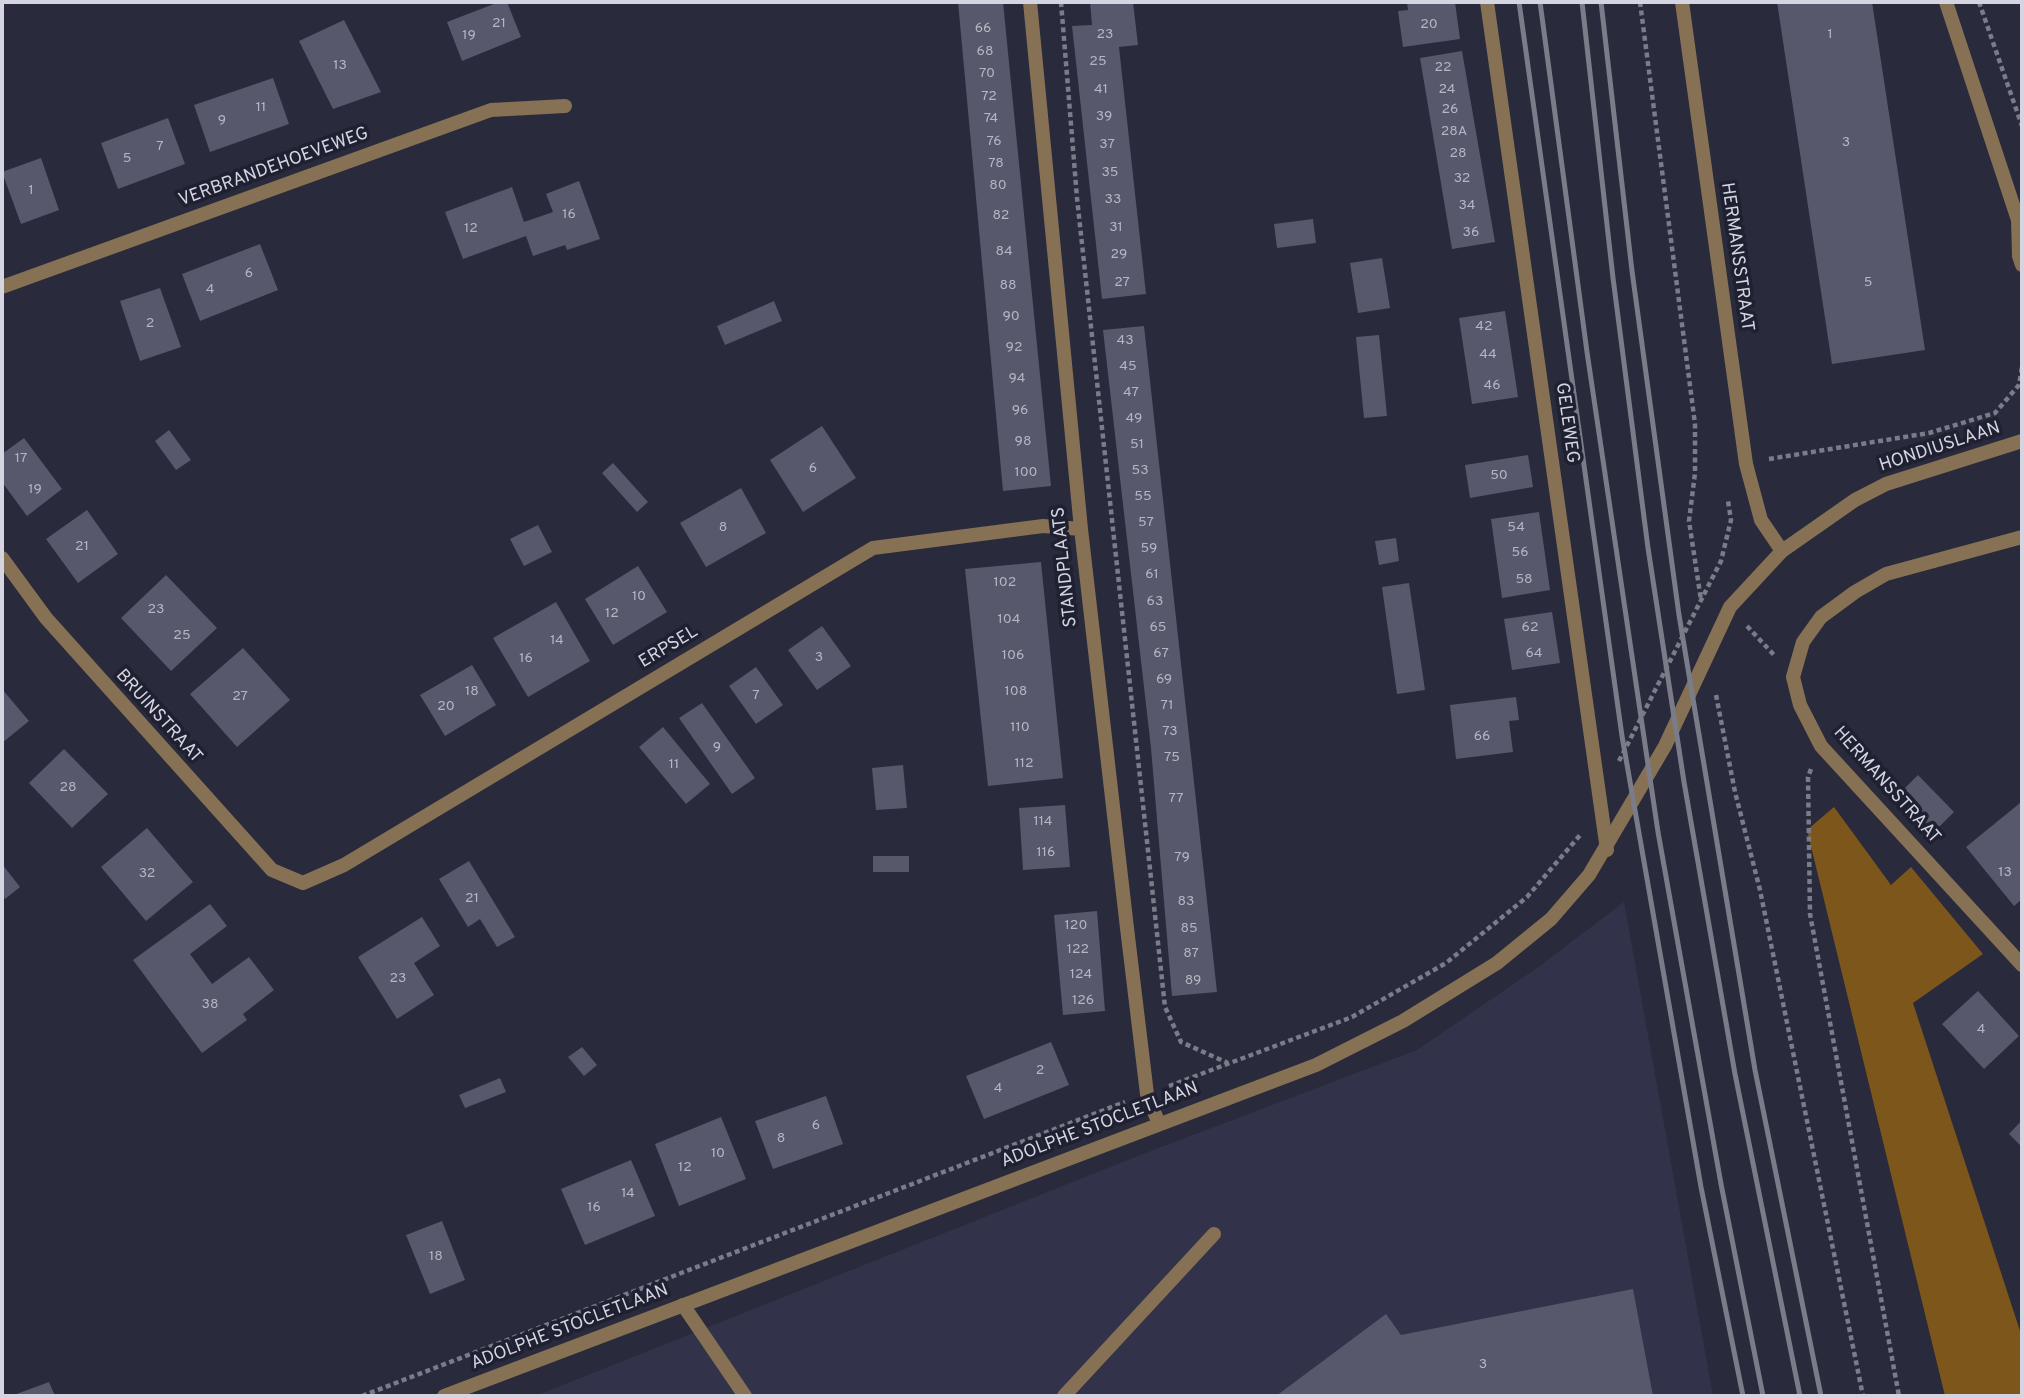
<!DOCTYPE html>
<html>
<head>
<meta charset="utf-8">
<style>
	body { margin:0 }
	#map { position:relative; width:2024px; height:1398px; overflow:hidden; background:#292a3b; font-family:Overpass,sans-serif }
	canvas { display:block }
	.frame { position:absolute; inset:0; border:4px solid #d4d5e0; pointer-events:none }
</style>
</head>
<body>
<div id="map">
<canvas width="2024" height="1398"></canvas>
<div class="frame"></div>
</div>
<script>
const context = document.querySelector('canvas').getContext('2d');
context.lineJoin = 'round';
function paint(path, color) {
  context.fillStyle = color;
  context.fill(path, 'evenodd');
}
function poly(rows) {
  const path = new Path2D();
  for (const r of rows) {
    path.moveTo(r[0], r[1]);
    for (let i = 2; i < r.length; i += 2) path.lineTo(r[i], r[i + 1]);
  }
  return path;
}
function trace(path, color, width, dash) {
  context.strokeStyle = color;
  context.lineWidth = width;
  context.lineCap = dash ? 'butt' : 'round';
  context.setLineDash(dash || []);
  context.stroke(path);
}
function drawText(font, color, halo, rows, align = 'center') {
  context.font = font + ' Overpass,sans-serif';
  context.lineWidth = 7;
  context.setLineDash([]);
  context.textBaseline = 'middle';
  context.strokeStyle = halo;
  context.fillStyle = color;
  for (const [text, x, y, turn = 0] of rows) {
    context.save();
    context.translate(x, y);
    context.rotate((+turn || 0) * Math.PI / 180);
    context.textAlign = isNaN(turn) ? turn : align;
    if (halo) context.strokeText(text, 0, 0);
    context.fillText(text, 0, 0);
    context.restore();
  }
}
paint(poly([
	[1624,902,1713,1396,535,1396,1143,1154,1417,1050,1537,968]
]), '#32334a');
paint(poly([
	[1834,807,1891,885,1911,867,1983,954,1913,1003,2022,1337,2022,1396,1945,1396,1807,830]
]), '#7d561b');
paint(poly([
	[499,2,507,2,521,37,462,61,447,22],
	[958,2,1003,2,1051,486,1003,491],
	[1090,2,1133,2,1138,45,1119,47,1146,294,1102,299,1072,26,1092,25],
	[1407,2,1455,2,1460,39,1403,47,1398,11,1408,10],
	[1777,2,1872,2,1925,350,1832,364],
	[344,20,381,92,333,109,299,41],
	[1462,51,1495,242,1452,249,1420,58],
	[273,78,289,124,210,152,194,105],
	[168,118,185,164,118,189,101,143],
	[41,158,59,210,21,224,2,172],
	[579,181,600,239,567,250,565,245,533,256,526,236,463,259,445,212,512,187,524,222,553,212,546,194],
	[1313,219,1316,243,1277,248,1274,224],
	[260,244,278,290,200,321,182,274],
	[1382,258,1390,308,1358,313,1350,263],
	[160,288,181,347,140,361,120,301],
	[774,301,782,321,725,345,717,326],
	[1505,311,1518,397,1472,404,1459,318],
	[1144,326,1217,992,1172,996,1151,748,1103,330],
	[1379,335,1387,416,1364,418,1356,337],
	[822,426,856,478,803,512,770,460],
	[169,430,191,460,176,470,155,441],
	[24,438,62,489,27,516,2,482,2,454],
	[1528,455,1533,487,1470,498,1465,465],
	[613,463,648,502,637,512,602,473],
	[741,488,766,533,706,567,680,523],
	[87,510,118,554,78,583,46,539],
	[1539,512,1550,590,1502,598,1491,519],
	[538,525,552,552,524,566,510,539],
	[1396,538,1399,561,1379,565,1375,541],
	[1041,562,1063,778,988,786,965,569],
	[638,566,667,612,613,645,585,599],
	[166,575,217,628,171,671,121,618],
	[1409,583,1425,690,1397,694,1382,587],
	[556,602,590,661,528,697,493,638],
	[1552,612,1560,663,1512,670,1504,619],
	[822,626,851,666,817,690,788,650],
	[243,648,290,700,237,747,190,694],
	[472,665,496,705,445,736,420,695],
	[756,667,783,705,756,724,729,686],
	[2,689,29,721,2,743],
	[1516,697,1519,720,1509,721,1513,752,1456,759,1450,705],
	[702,703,755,778,732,794,679,718],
	[663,727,710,784,686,804,639,747],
	[64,749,108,794,72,828,29,783],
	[903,765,907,808,876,810,872,768],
	[1918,775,1954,812,1930,836,1894,799],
	[2020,803,2022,899,2014,906,1966,847],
	[1065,805,1070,867,1023,870,1019,808],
	[147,828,193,882,146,921,101,867],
	[873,856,909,856,909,872,873,872],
	[469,861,515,937,497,947,480,919,468,927,439,879],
	[2,864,20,887,5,899,2,894],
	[210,904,227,926,190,954,212,984,249,957,274,990,243,1014,247,1020,202,1053,133,960],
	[1097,911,1105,1011,1063,1015,1054,915],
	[422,917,440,946,414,963,434,995,397,1019,358,957],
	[1978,991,2019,1036,1984,1069,1942,1024],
	[1051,1042,1069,1085,984,1119,966,1076],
	[582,1047,597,1065,584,1076,568,1057],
	[500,1078,506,1092,465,1108,459,1095],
	[826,1096,843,1144,773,1169,755,1121],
	[721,1117,746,1179,679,1206,655,1144],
	[2022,1120,2022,1147,2009,1134],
	[631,1160,655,1216,585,1245,561,1189],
	[442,1221,465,1280,430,1294,406,1235],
	[1633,1289,1653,1396,1276,1396,1386,1314,1401,1335],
	[49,1382,55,1396,11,1396]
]), '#57586b');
trace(poly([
	[1061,2,1077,198,1165,1007,1181,1042,1228,1063],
	[1640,2,1695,424,1695,473,1689,521,1701,600],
	[1979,2,2022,126],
	[1769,459,1929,433,1995,413,2019,385,2022,367],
	[1747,626,1774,655],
	[1716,695,1735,792,1760,890,1863,1396],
	[1619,761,1721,561,1731,520,1728,501],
	[1811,769,1808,777,1810,914,1899,1396],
	[1169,1086,1352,1017,1446,963,1527,897,1581,834],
	[362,1396,1125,1102]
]), '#7b7c8a', 4.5, [5, 3.5]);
trace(poly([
	[683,1305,745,1396],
	[1064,1396,1214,1234]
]), '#877154', 14);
trace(poly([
	[1030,2,1081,529,1127,928,1147,1094,1159,1124],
	[1487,2,1607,850],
	[1682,2,1746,464,1761,520,1782,551],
	[2,287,491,110,565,106],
	[2022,537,1886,574,1855,592,1821,617,1803,642,1793,677,1800,705,1821,746,2022,965],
	[2,558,46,618,272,870,303,883,344,865,873,548,1043,526,1081,529]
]), '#877154', 14);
trace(poly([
	[1946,2,2018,220,2019,256,2022,265],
	[444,1396,1316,1065,1403,1021,1497,963,1551,919,1589,875,1665,746,1730,607,1782,551,1855,500,1886,484,2022,441]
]), '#877154', 14);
trace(poly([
	[1519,2,1622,736,1701,1187,1743,1396],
	[1540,2,1587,352,1658,832,1721,1184,1763,1396],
	[1582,2,1613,278,1648,548,1684,782,1735,1074,1800,1396],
	[1601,2,1632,271,1679,615,1755,1070,1821,1396]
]), '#7b7c8a', 5);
drawText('14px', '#b5b6c3', null, [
	["21",499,24],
	["20",1429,25],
	["66",983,29],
	["23",1105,35],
	["1",1830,35],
	["19",469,36],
	["68",985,52],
	["25",1098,62],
	["13",340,66],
	["22",1443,68],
	["70",987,74],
	["41",1101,90],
	["24",1447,90],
	["72",989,97],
	["11",261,108],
	["26",1450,110],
	["39",1104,117],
	["74",991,119],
	["9",222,121],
	["28A",1454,132],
	["76",994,142],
	["3",1846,143],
	["37",1107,145],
	["7",160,147],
	["28",1458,154],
	["5",127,159],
	["78",996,164],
	["35",1110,173],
	["32",1462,179],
	["80",998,186],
	["1",31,191],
	["33",1113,200],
	["34",1467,206],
	["16",569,215],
	["82",1001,216],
	["31",1116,228],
	["12",471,229],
	["36",1471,233],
	["84",1004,252],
	["29",1119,255],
	["6",249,274],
	["27",1122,283],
	["5",1868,283],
	["88",1008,286],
	["4",210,290],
	["90",1011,317],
	["2",150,324],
	["42",1484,327],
	["43",1125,341],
	["92",1014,348],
	["44",1488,355],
	["45",1128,367],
	["94",1017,379],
	["46",1492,386],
	["47",1131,393],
	["96",1020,411],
	["49",1134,419],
	["98",1023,442],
	["51",1137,445],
	["17",21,459],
	["6",813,469],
	["53",1140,471],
	["100",1026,473],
	["50",1499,476],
	["19",35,490],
	["55",1143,497],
	["57",1146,523],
	["8",723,528],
	["54",1516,528],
	["21",82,547],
	["59",1149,549],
	["56",1520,553],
	["61",1152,575],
	["58",1524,580],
	["102",1005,583],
	["10",639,597],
	["63",1155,602],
	["23",156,610],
	["12",612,614],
	["104",1009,620],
	["65",1158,628],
	["62",1530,628],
	["25",182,636],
	["14",557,641],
	["67",1161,654],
	["64",1534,654],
	["106",1013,656],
	["3",819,658],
	["16",526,659],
	["69",1164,680],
	["18",472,692],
	["108",1016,692],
	["7",756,696],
	["27",240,697],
	["71",1167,706],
	["20",446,707],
	["110",1020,728],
	["73",1170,732],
	["66",1482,737],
	["9",717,748],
	["75",1172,758],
	["112",1024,764],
	["11",674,765],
	["28",68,788],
	["77",1176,799],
	["114",1043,822],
	["116",1046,853],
	["79",1182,858],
	["13",2005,873],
	["32",147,874],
	["21",472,899],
	["83",1186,902],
	["120",1076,926],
	["85",1189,929],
	["122",1078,950],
	["87",1191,954],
	["124",1081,975],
	["23",398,979],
	["89",1193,981],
	["126",1083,1001],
	["38",210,1005],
	["4",1981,1030],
	["2",1040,1071],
	["4",998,1089],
	["6",816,1126],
	["8",781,1139],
	["10",718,1154],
	["12",685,1168],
	["14",628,1194],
	["16",594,1208],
	["18",436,1257],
	["3",1483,1365]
]);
drawText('18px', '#d4d5e0', '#1f2031', [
	["VERBRANDEHOEVEWEG",274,168,-20],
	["HERMANSSTRAAT",1736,257,82],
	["GELEWEG",1566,423,82],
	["HONDIUSLAAN",1940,448,-18],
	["STANDPLAATS",1066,567,-96],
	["ERPSEL",669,648,-31],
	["BRUINSTRAAT",158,717,48],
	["HERMANSSTRAAT",1886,786,48],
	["ADOLPHE STOCLETLAAN",1100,1126,-21],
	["ADOLPHE STOCLETLAAN",570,1328,-21]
]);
</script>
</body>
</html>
